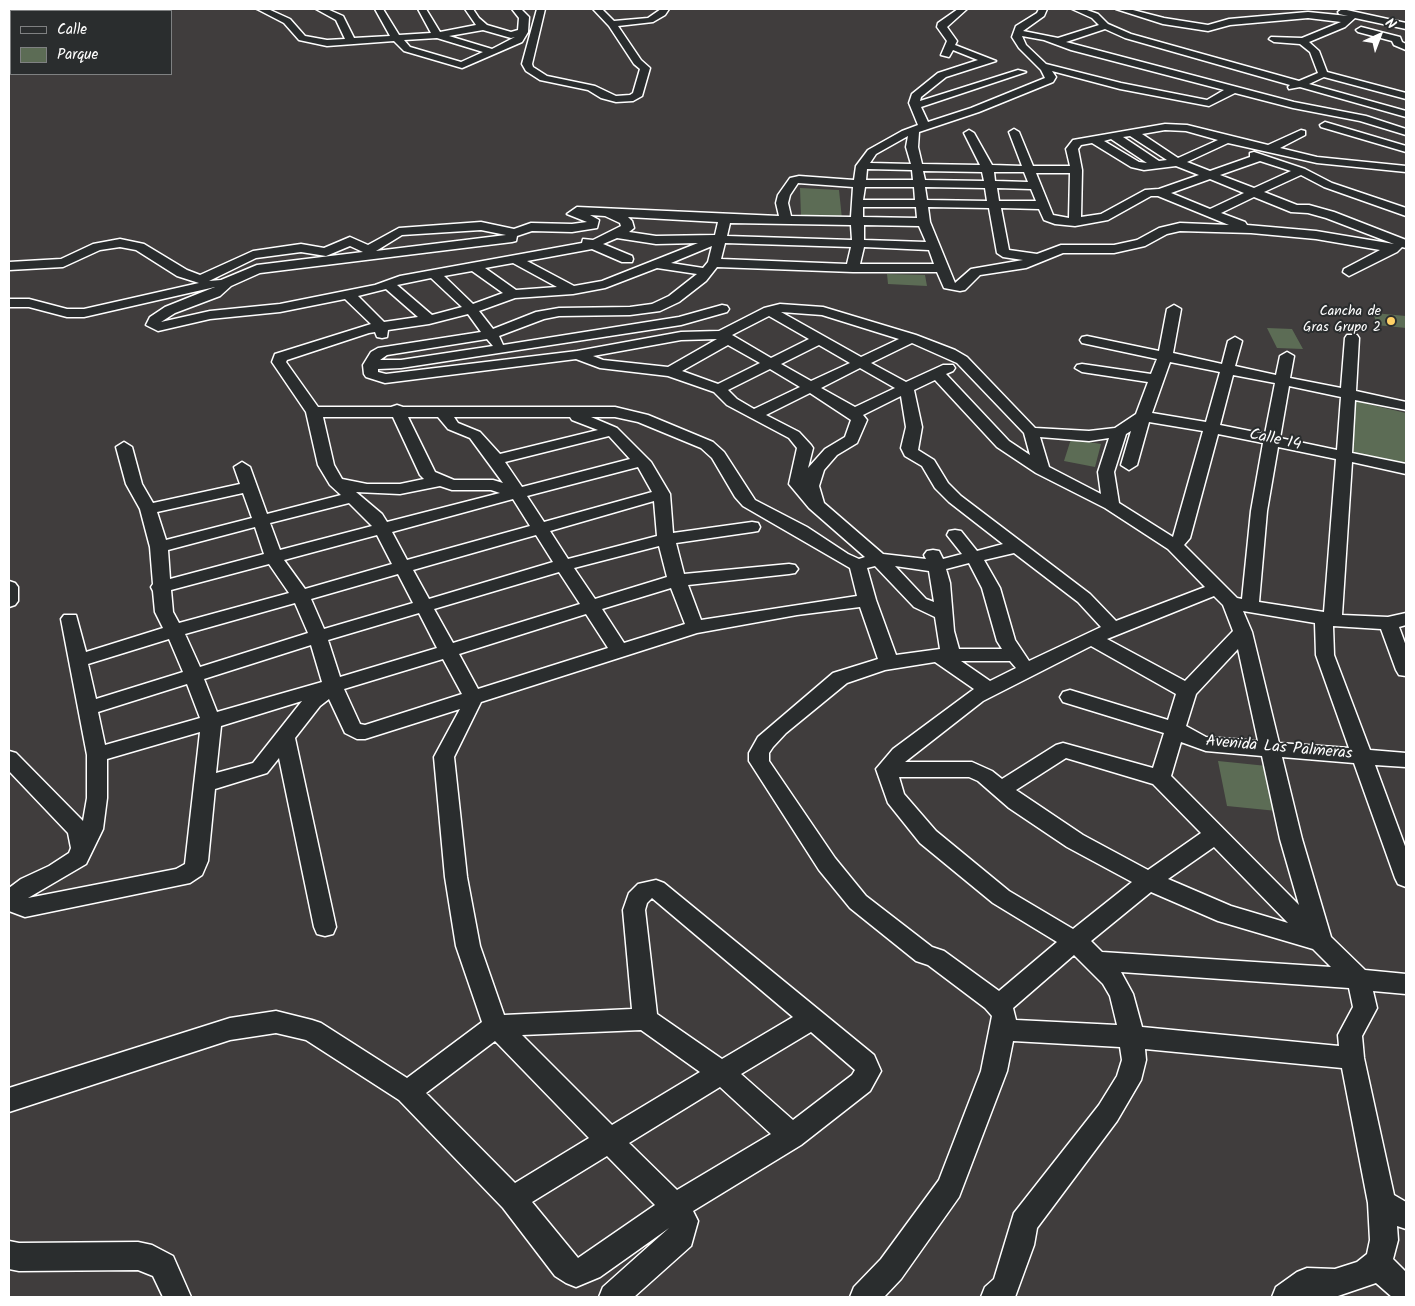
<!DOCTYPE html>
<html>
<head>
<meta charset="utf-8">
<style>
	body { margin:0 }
	#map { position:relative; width:1415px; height:1306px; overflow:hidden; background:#403d3d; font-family:Kalam,sans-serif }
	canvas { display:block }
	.frame { position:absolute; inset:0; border:10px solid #fff; pointer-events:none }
	.legend { position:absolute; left:10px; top:10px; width:162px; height:65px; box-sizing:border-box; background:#2a2d2e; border:1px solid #7f8182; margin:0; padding:6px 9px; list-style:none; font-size:15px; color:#fff }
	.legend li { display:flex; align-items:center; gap:10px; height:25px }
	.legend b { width:25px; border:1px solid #7f8182 }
	.north { position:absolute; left:1355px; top:10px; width:50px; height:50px; -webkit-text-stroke:4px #2a2d2e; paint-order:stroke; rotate:43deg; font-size:14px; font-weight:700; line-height:20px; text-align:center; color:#fff }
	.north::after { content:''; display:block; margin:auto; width:18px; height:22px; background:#fff; clip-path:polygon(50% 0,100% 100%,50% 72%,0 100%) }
</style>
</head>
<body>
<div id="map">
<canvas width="1415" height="1306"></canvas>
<div class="frame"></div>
<ul class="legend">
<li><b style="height:6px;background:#2a2d2e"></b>Calle</li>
<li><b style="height:14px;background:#5c6c55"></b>Parque</li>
</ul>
<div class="north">N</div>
</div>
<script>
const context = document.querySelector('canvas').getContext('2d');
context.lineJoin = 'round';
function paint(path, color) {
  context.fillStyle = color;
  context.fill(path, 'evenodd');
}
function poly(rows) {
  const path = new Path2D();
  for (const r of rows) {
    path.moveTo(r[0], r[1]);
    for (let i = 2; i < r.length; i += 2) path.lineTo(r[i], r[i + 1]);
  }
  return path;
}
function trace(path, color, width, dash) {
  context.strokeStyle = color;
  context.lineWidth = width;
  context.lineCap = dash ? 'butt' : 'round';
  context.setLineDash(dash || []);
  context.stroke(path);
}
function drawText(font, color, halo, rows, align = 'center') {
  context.font = font + ' Kalam,sans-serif';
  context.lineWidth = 4;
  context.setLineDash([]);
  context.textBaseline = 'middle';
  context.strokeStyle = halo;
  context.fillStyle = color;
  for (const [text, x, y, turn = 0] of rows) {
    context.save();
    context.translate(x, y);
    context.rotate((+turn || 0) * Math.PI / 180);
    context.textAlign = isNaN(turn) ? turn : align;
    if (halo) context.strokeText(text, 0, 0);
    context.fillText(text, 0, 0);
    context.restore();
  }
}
paint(poly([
	[800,188,839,190,842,219,801,217],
	[887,274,925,275,927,286,888,284],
	[1374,313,1406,316,1406,328,1376,325],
	[1267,328,1292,329,1303,349,1277,348],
	[1355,401,1406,413,1406,466,1347,455],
	[1071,439,1101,444,1095,467,1064,461],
	[1218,761,1267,766,1277,811,1227,806]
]), '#5c6c55');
const minor = poly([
	[257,9,268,9,290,19,305,36,327,40,345,39,336,20,316,9,327,9,343,16,354,38,390,36,375,9,383,9,399,35,431,33,418,9,426,9,440,32,476,25,465,9,473,9,479,18,487,25,511,32,518,30,519,18,512,9,521,9,529,17,528,32,522,42,462,68,404,51,394,41,327,46,299,40,284,23,257,9],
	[483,30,511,38,515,37,492,49,449,36,483,30],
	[437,38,483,52,461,62,410,47,404,40,437,38],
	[537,9,545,9,532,64,533,67,547,76,595,86,616,96,630,95,633,93,640,69,634,64,609,26,593,9,602,9,614,21,648,18,661,9,669,9,665,15,653,22,618,26,641,60,650,68,642,96,633,101,616,102,601,98,588,90,540,80,526,71,522,64,537,9],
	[958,9,967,9,947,27,957,41,955,45,996,61,946,77,921,97,920,101,1018,70,1026,72,921,107,928,122,971,108,1045,78,1041,70,1019,48,1012,37,1016,26,1037,13,1039,9,1047,9,1044,16,1023,31,1058,38,1099,25,1092,18,1072,9,1084,9,1098,14,1108,24,1131,34,1299,81,1318,73,1310,52,1300,44,1274,42,1269,39,1271,37,1302,38,1341,22,1308,18,1230,25,1208,31,1163,24,1116,9,1129,9,1164,18,1208,25,1229,19,1308,12,1348,16,1339,14,1338,12,1342,9,1406,23,1406,29,1355,18,1345,27,1309,42,1319,51,1327,72,1406,93,1406,99,1324,77,1309,84,1406,111,1406,117,1300,87,1289,89,1288,87,1290,85,1125,38,1105,29,1066,42,1294,102,1366,116,1406,129,1406,135,1360,121,1293,108,1235,93,1209,106,1120,89,1052,71,1056,77,1053,82,979,112,919,132,918,147,922,164,980,165,964,133,969,130,974,133,992,165,1022,166,1009,132,1014,129,1019,132,1033,166,1070,166,1066,149,1073,140,1165,124,1187,125,1268,145,1301,130,1305,131,1305,135,1280,148,1317,157,1406,166,1406,172,1317,163,1228,143,1187,162,1210,171,1250,157,1250,153,1254,152,1305,169,1332,183,1406,208,1406,216,1324,187,1301,175,1264,192,1297,205,1309,205,1334,212,1406,240,1406,248,1402,247,1397,252,1349,276,1343,272,1344,269,1380,250,1316,239,1251,233,1180,231,1167,234,1145,246,1114,253,1063,253,1026,268,980,275,965,290,960,291,944,288,937,272,853,272,717,267,706,281,679,302,660,311,630,315,559,316,544,319,499,336,503,345,679,317,722,305,727,306,729,309,727,312,681,325,401,368,378,369,378,372,386,374,577,351,681,332,719,331,764,308,780,304,823,307,916,335,955,350,967,357,1035,428,1089,431,1115,428,1136,414,1148,382,1082,372,1075,368,1077,365,1082,364,1151,374,1157,359,1082,343,1080,340,1082,337,1087,336,1159,351,1167,309,1174,305,1181,309,1173,353,1222,364,1228,341,1235,337,1242,341,1235,366,1276,375,1280,356,1287,352,1294,356,1290,378,1341,388,1345,338,1347,335,1357,335,1359,338,1356,391,1406,402,1406,410,1355,400,1352,453,1406,464,1406,474,1352,462,1342,615,1388,617,1406,613,1406,625,1399,627,1406,646,1406,676,1399,675,1396,670,1381,629,1333,626,1334,655,1370,750,1406,753,1406,767,1375,765,1406,849,1406,887,1398,884,1395,878,1354,763,1282,757,1302,839,1331,937,1365,970,1406,974,1406,994,1373,991,1377,1008,1362,1036,1364,1058,1394,1195,1406,1202,1406,1229,1397,1226,1398,1240,1393,1259,1406,1272,1406,1297,1392,1297,1376,1283,1335,1297,1272,1297,1276,1287,1297,1272,1307,1268,1335,1269,1357,1262,1367,1254,1370,1240,1368,1203,1342,1068,1145,1049,1146,1060,1141,1080,1117,1121,1037,1228,1034,1245,1015,1297,981,1297,985,1287,994,1279,1014,1213,1099,1105,1117,1076,1122,1060,1120,1047,1013,1041,1007,1071,959,1197,901,1279,884,1297,850,1297,854,1287,881,1259,939,1180,981,1071,992,1016,985,1008,928,965,916,961,850,908,819,870,749,761,749,753,758,737,833,673,878,659,860,607,797,615,697,633,481,702,454,757,467,877,480,946,504,1015,632,1009,623,910,629,893,638,884,656,880,664,883,874,1055,881,1071,870,1091,801,1145,693,1211,698,1221,691,1246,634,1297,599,1297,603,1287,669,1228,600,1277,576,1287,566,1283,555,1276,503,1208,399,1100,306,1040,276,1033,230,1040,9,1112,9,1088,230,1018,276,1011,312,1020,321,1023,407,1078,482,1022,456,946,445,877,434,757,460,709,365,739,357,739,345,733,329,699,320,706,295,738,336,927,333,934,325,936,317,934,314,927,279,758,267,773,215,789,208,861,202,875,190,883,25,917,9,911,9,888,21,879,49,866,69,853,71,848,68,833,9,771,9,751,16,753,83,821,87,798,87,755,61,619,64,615,76,615,86,652,163,628,155,612,153,591,151,587,153,584,150,547,140,509,126,484,116,447,124,442,132,447,142,484,153,503,240,484,234,467,242,462,250,467,267,514,341,495,330,485,318,465,306,412,272,362,275,354,371,324,345,299,280,312,210,319,158,331,146,325,150,317,165,307,215,287,84,317,67,317,29,307,9,307,9,299,29,299,67,309,84,309,199,283,177,276,136,250,120,247,100,250,63,267,9,270,9,262,61,259,93,244,120,239,144,244,187,270,200,275,253,251,301,244,324,248,350,237,368,245,399,228,481,222,514,229,531,223,572,224,587,222,567,214,577,207,779,216,776,203,778,195,790,178,799,176,854,180,856,166,868,150,902,131,918,125,909,103,912,94,938,73,978,60,953,50,949,57,941,55,947,41,937,27,938,23,958,9],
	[1022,36,1044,40,1071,50,1224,90,1207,100,1121,83,1046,64,1026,45,1022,36],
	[1165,130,1186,131,1218,140,1178,158,1142,134,1165,130],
	[908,136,906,147,911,164,870,163,876,154,908,136],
	[1130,136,1167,160,1159,161,1123,137,1130,136],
	[1111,139,1147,163,1139,162,1104,141,1111,139],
	[1092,143,1131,167,1144,170,1176,166,1199,175,1159,189,1145,190,1101,214,1081,217,1082,170,1078,149,1081,145,1092,143],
	[1260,161,1291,171,1254,188,1220,175,1260,161],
	[867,169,912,170,913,180,866,180,867,169],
	[923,171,982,172,984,181,925,180,923,171],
	[994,172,1024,172,1028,182,995,181,994,172],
	[1036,173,1070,173,1069,218,1053,215,1036,173],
	[1210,179,1244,193,1210,209,1171,193,1210,179],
	[798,183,853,187,851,217,791,216,788,203,790,195,798,183],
	[865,187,914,187,915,200,863,200,865,187],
	[925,187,985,188,987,201,927,200,925,187],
	[997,188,1031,189,1036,201,999,201,997,188],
	[1151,196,1158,196,1229,225,1180,223,1159,228,1137,240,1114,245,1061,245,1037,254,1009,250,1001,208,1039,209,1044,220,1055,224,1075,226,1108,220,1151,196],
	[1254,197,1291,212,1308,213,1326,218,1394,244,1316,231,1247,225,1245,222,1221,213,1254,197],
	[863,207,916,207,917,218,863,217,863,207],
	[928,207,989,208,997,253,1003,257,1023,260,971,269,955,283,930,222,928,207],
	[590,215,605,216,620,223,621,226,593,240,583,239,582,243,400,276,375,285,280,304,210,311,161,322,175,313,220,296,231,286,260,273,512,242,516,241,517,236,532,231,572,232,597,228,599,220,590,215],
	[628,217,718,222,715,235,656,236,629,232,634,228,632,221,628,217],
	[730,223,851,225,852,240,727,236,730,223],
	[864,225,919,226,926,242,864,240,864,225],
	[481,230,506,235,376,251,402,235,481,230],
	[617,238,656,244,698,243,602,281,574,286,527,261,592,249,622,262,632,262,633,259,632,256,603,244,617,238],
	[725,243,851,247,847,264,721,259,725,243],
	[350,246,363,252,257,265,221,280,209,281,256,258,301,252,326,256,350,246],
	[712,246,708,262,703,268,671,263,712,246],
	[864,247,929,250,934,264,860,264,864,247],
	[513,263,557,287,516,290,485,268,513,263],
	[657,268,697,274,669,296,652,304,630,307,559,308,536,312,493,329,479,311,515,298,573,294,605,288,657,268],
	[472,271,503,293,473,304,444,276,472,271],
	[431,278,462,307,432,315,397,285,431,278],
	[386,289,418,317,384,322,358,296,386,289],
	[781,312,822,315,899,339,861,357,781,312],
	[468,314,481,332,378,348,371,352,363,365,364,374,366,377,385,383,576,359,600,368,668,376,714,392,727,405,789,438,797,448,789,484,809,508,865,557,859,559,848,554,807,527,755,500,724,452,713,442,648,415,615,407,403,407,397,405,391,407,318,407,286,362,287,360,369,333,375,332,377,337,382,338,387,337,388,330,429,324,468,314],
	[769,316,809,339,771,358,732,335,769,316],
	[487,339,493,346,401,360,380,360,387,355,487,339],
	[717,339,668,367,603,360,593,356,681,340,717,339],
	[912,343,957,363,1024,433,1030,455,1009,441,946,374,953,371,955,368,953,365,943,365,906,382,871,363,912,343],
	[728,345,760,363,718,384,682,371,728,345],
	[819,345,850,363,811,381,781,364,819,345],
	[1170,362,1220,372,1206,422,1152,413,1170,362],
	[860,368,895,388,855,407,821,388,860,368],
	[770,369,800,387,754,409,737,399,728,390,770,369],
	[1233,375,1275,383,1265,434,1220,425,1233,375],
	[935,380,997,447,1036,473,1105,508,1168,549,1205,587,1116,621,1090,594,961,496,948,483,934,460,918,450,922,427,914,390,935,380],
	[1289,386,1341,397,1337,450,1280,438,1289,386],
	[810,393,851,420,845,437,825,449,808,468,813,448,811,445,799,432,766,415,810,393],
	[901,396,906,427,901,448,905,456,922,466,935,488,949,502,1003,544,977,551,961,531,955,530,949,531,947,535,962,554,943,559,939,551,933,550,927,551,924,555,926,559,883,554,824,503,819,486,824,470,837,455,857,443,867,420,863,415,901,396],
	[323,417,393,417,420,475,424,479,400,484,367,484,342,479,334,465,323,417],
	[408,417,438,417,448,429,470,438,503,483,493,480,454,480,435,472,408,417],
	[454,417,570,417,572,420,598,430,500,454,480,432,458,423,454,417],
	[591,417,615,417,638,422,701,448,712,458,735,497,743,506,850,568,857,596,701,620,688,585,789,574,795,573,798,569,795,565,789,564,684,574,676,543,752,532,758,531,760,527,758,523,752,522,673,533,670,494,651,462,617,428,591,417],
	[1149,422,1203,431,1173,537,1119,503,1114,472,1126,434,1131,431,1121,465,1129,470,1137,465,1149,422],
	[1218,434,1263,443,1251,511,1242,599,1237,598,1184,545,1190,538,1218,434],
	[609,436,630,459,522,487,505,462,609,436],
	[1040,437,1089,441,1109,438,1098,472,1101,494,1049,467,1040,437],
	[1278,447,1336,459,1324,612,1259,602,1267,511,1278,447],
	[638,467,652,492,544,522,527,496,638,467],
	[440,486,452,490,491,490,500,493,387,522,382,514,356,492,400,494,440,486],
	[243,493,252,518,166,540,157,512,243,493],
	[513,499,530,526,407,560,392,532,513,499],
	[654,501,657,536,568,559,550,531,654,501],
	[349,503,372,526,280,550,270,523,349,503],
	[255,527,264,554,170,579,168,550,255,527],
	[377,535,392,564,305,589,284,560,377,535],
	[536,535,553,562,429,599,413,570,536,535],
	[659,546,667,577,595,599,574,568,659,546],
	[1014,553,1078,602,1101,627,1029,661,1015,640,1000,588,984,560,1014,553],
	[969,563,982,588,997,641,1002,649,959,649,954,631,950,583,946,569,969,563],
	[269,564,289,593,179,623,173,612,171,590,269,564],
	[875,566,914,607,935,617,940,649,896,655,876,600,867,568,875,566],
	[895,566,929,571,934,602,926,599,895,566],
	[559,572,580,604,453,643,434,609,559,572],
	[398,574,413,603,324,629,311,599,398,574],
	[671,588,685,624,624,643,602,609,671,588],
	[1214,596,1223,605,1233,631,1185,681,1107,639,1214,596],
	[295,603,308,633,200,667,185,634,295,603],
	[1243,611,1315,623,1316,655,1349,748,1279,743,1252,632,1243,611],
	[419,613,437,648,340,677,328,640,419,613],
	[586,614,608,648,478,689,459,654,586,614],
	[169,639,183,672,96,699,88,664,169,639],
	[311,645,322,682,217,712,204,679,311,645],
	[1091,646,1176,694,1168,720,1070,690,1063,692,1060,697,1063,702,1164,733,1153,768,1063,743,1056,745,1002,779,992,771,972,762,905,762,983,701,1091,646],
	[1238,649,1258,741,1206,737,1186,726,1196,694,1238,649],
	[443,659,462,694,365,725,360,724,344,689,443,659],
	[961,661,1010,661,1016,668,990,681,961,661],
	[935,662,974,689,893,749,876,769,888,803,920,843,993,903,1057,942,999,991,944,951,932,947,866,896,835,858,769,761,769,753,773,747,786,733,847,683,885,670,935,662],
	[187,684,200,718,105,745,98,712,187,684],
	[302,701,253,763,216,773,221,726,302,701],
	[200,732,185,864,176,869,28,898,86,864,103,829,107,798,107,759,200,732],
	[1181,742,1206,751,1262,756,1280,839,1299,905,1171,776,1181,742],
	[1066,758,1153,784,1201,833,1148,870,1083,835,1016,790,1066,758],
	[899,777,969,777,978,781,1009,808,1067,847,1132,882,1073,929,1009,891,936,831,904,794,899,777],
	[1214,847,1288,923,1231,906,1168,879,1214,847],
	[1151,892,1218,921,1313,949,1331,967,1102,952,1091,941,1151,892],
	[652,898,793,1017,722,1059,657,1014,645,910,647,903,652,898],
	[1074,955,1103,984,1110,996,1117,1025,1016,1020,1013,1008,1074,955],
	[1121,972,1349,988,1353,1007,1338,1035,1339,1046,1142,1027,1133,994,1121,972],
	[641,1030,700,1072,612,1125,522,1035,641,1030],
	[811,1032,855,1070,852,1075,793,1120,741,1074,811,1032],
	[495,1041,589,1138,515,1183,426,1093,495,1041],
	[720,1087,771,1134,677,1190,629,1143,720,1087],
	[607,1156,655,1205,578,1258,532,1202,607,1156],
	[1361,27,1400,37,1402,42,1406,44,1406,50,1394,45,1392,41,1358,32,1356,30,1361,27],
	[1325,122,1406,146,1406,152,1321,127,1320,125,1325,122],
	[9,581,15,583,18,587,18,601,15,605,9,607,9,581],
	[9,1241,19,1243,138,1242,152,1245,173,1256,191,1297,163,1297,153,1276,138,1270,19,1271,9,1269,9,1241]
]);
trace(minor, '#fff', 3);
paint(minor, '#2a2d2e');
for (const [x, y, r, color] of [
	[1391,321,5,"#ffd166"]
]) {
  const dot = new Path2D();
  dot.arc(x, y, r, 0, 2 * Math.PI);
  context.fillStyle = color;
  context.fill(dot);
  trace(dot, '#2a2d2e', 2);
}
drawText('14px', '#fff', '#2a2d2e', [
	["Cancha de",1381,313],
	["Gras Grupo 2",1381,329]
], 'right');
drawText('16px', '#fff', '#2a2d2e', [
	["Calle 14",1275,441,12],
	["Avenida Las Palmeras",1279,749,5]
]);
</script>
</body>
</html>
